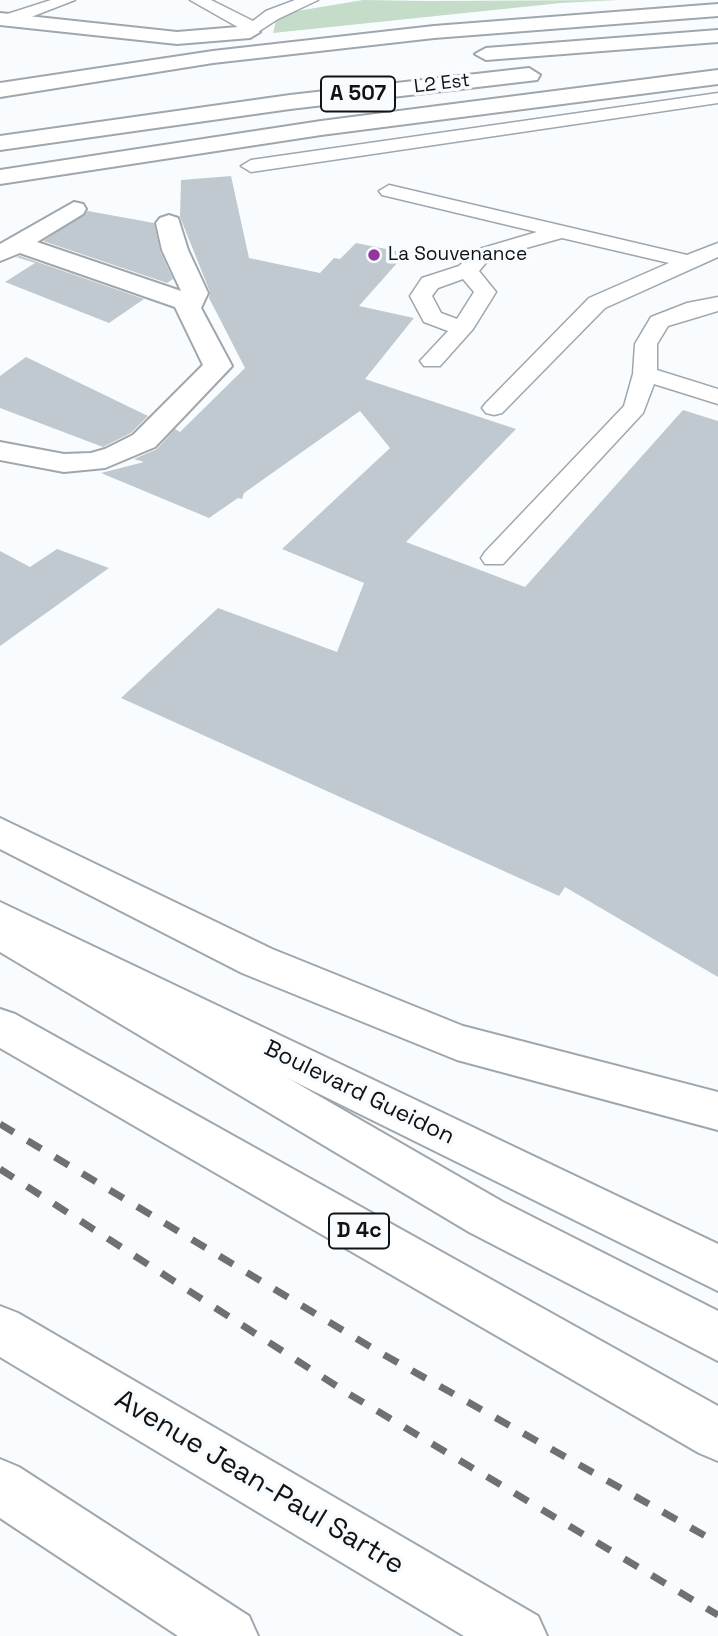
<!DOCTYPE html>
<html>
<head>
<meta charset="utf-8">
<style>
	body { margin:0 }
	canvas { display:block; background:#f9fcff }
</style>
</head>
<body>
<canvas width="718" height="1636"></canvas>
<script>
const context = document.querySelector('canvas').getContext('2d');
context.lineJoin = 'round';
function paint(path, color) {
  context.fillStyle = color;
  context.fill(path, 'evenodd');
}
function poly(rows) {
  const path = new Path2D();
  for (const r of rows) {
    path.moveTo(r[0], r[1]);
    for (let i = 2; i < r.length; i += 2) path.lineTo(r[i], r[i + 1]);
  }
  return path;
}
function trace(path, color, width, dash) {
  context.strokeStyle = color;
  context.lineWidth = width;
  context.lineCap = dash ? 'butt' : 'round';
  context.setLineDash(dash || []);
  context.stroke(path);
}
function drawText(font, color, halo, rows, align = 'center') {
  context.font = font + ' "Space Grotesk",sans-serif';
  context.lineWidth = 7;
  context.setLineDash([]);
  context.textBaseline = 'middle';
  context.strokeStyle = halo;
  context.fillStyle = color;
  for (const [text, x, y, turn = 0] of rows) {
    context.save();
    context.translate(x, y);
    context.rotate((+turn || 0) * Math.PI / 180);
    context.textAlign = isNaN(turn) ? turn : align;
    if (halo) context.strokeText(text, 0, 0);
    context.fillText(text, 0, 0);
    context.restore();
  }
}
paint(poly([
	[363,0,427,1,619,0,561,3,273,33,276,21,285,13]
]), '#c4dcc8');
paint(poly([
	[231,176,249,258,320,273,334,258,340,259,356,243,406,253,359,306,414,318,365,379,516,429,406,542,525,587,683,410,718,421,718,977,565,887,559,896,121,698,218,608,337,652,364,583,282,549,390,448,360,411,244,493,242,499,238,498,209,518,101,473,144,462,134,459,157,449,175,429,180,432,245,368,209,298,210,292,180,217,181,180],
	[88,211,154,223,160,251,173,279,167,283,43,241],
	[20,256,144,299,109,323,5,282,35,263,16,257],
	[26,357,148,416,131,433,103,447,0,408,0,376],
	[57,549,109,568,0,646,0,551,30,567]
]), '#c0c9cf');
const service = poly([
	[51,0,75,0,13,24,0,22,1,16,51,0],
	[190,0,211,0,253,21,266,11,295,0,318,0,278,19,250,37,244,36,243,30,190,0],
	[718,93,718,103,251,172,241,166,251,160,718,93],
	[389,185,687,255,718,243,718,257,605,308,502,413,494,415,486,413,482,408,486,403,589,298,669,263,562,238,490,258,479,271,496,292,473,329,440,366,424,366,420,361,448,331,424,322,410,296,422,278,459,266,476,250,537,232,382,195,379,191,389,185],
	[463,279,474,292,457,319,441,313,432,296,438,288,463,279],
	[718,297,718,311,668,326,657,344,657,370,718,389,718,404,654,384,643,413,503,564,485,564,481,558,485,552,624,406,633,374,635,344,651,317,687,303,718,297]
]);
const minor = poly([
	[0,13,177,32,250,26,260,32,250,38,177,44,0,25,0,13],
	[74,202,83,204,86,209,83,214,37,242,181,291,162,250,156,223,160,218,169,215,178,218,188,250,208,293,201,308,232,366,155,447,105,468,64,472,0,460,0,442,64,454,91,453,105,449,133,435,203,365,175,307,20,253,0,261,0,244,74,202],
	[0,818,272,949,463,1026,718,1092,718,1130,457,1060,242,973,0,849,0,818],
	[0,902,718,1244,718,1291,0,936,0,902],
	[0,1459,19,1467,249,1616,258,1636,178,1636,0,1518,0,1459]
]);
const trunk = poly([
	[0,916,15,921,503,1202,718,1311,718,1361,469,1232,0,952,0,916],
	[0,1009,15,1014,718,1406,718,1461,699,1453,0,1048,0,1009],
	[0,1306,18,1313,538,1616,547,1636,464,1636,0,1357,0,1306]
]);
const motorway = poly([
	[718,4,718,16,434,38,213,63,0,97,0,83,213,51,434,26,718,4],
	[718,30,718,42,486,60,475,54,486,48,718,30],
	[529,68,540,75,537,80,290,109,0,150,0,136,290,95,529,68],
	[718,70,718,84,321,135,0,184,0,170,321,121,718,70]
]);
trace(service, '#9fa7ad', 3);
trace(minor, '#9fa7ad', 4);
trace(trunk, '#9fa7ad', 4);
trace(motorway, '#9fa7ad', 4);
paint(service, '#fff');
paint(minor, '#fff');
paint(trunk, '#fff');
paint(motorway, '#fff');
trace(poly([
	[0,1124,379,1352,718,1543],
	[0,1169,349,1394,718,1615]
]), '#6e7174', 7, [16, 16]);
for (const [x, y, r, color] of [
	[374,255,7,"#9436a0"]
]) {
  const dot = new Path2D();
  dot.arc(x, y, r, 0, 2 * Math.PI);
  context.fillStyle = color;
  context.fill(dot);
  trace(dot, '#f9fcff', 2.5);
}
drawText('19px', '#101316', '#f9fcff', [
	["L2 Est",442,84,-7]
]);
drawText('19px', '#101316', '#f9fcff', [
	["La Souvenance",388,255]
], 'left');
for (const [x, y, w] of [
	[358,94,74],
	[359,1231,60]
]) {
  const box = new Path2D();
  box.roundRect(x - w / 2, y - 17.5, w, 35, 5);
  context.fillStyle = '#f9fcff';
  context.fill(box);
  trace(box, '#101316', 2);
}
drawText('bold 21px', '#101316', null, [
	["A 507",358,94],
	["D 4c",359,1231]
]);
drawText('23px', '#101316', '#f9fcff', [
	["Boulevard Gueidon",359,1093,26]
]);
drawText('28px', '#101316', '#f9fcff', [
	["Avenue Jean-Paul Sartre",259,1483,31]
]);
</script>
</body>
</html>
